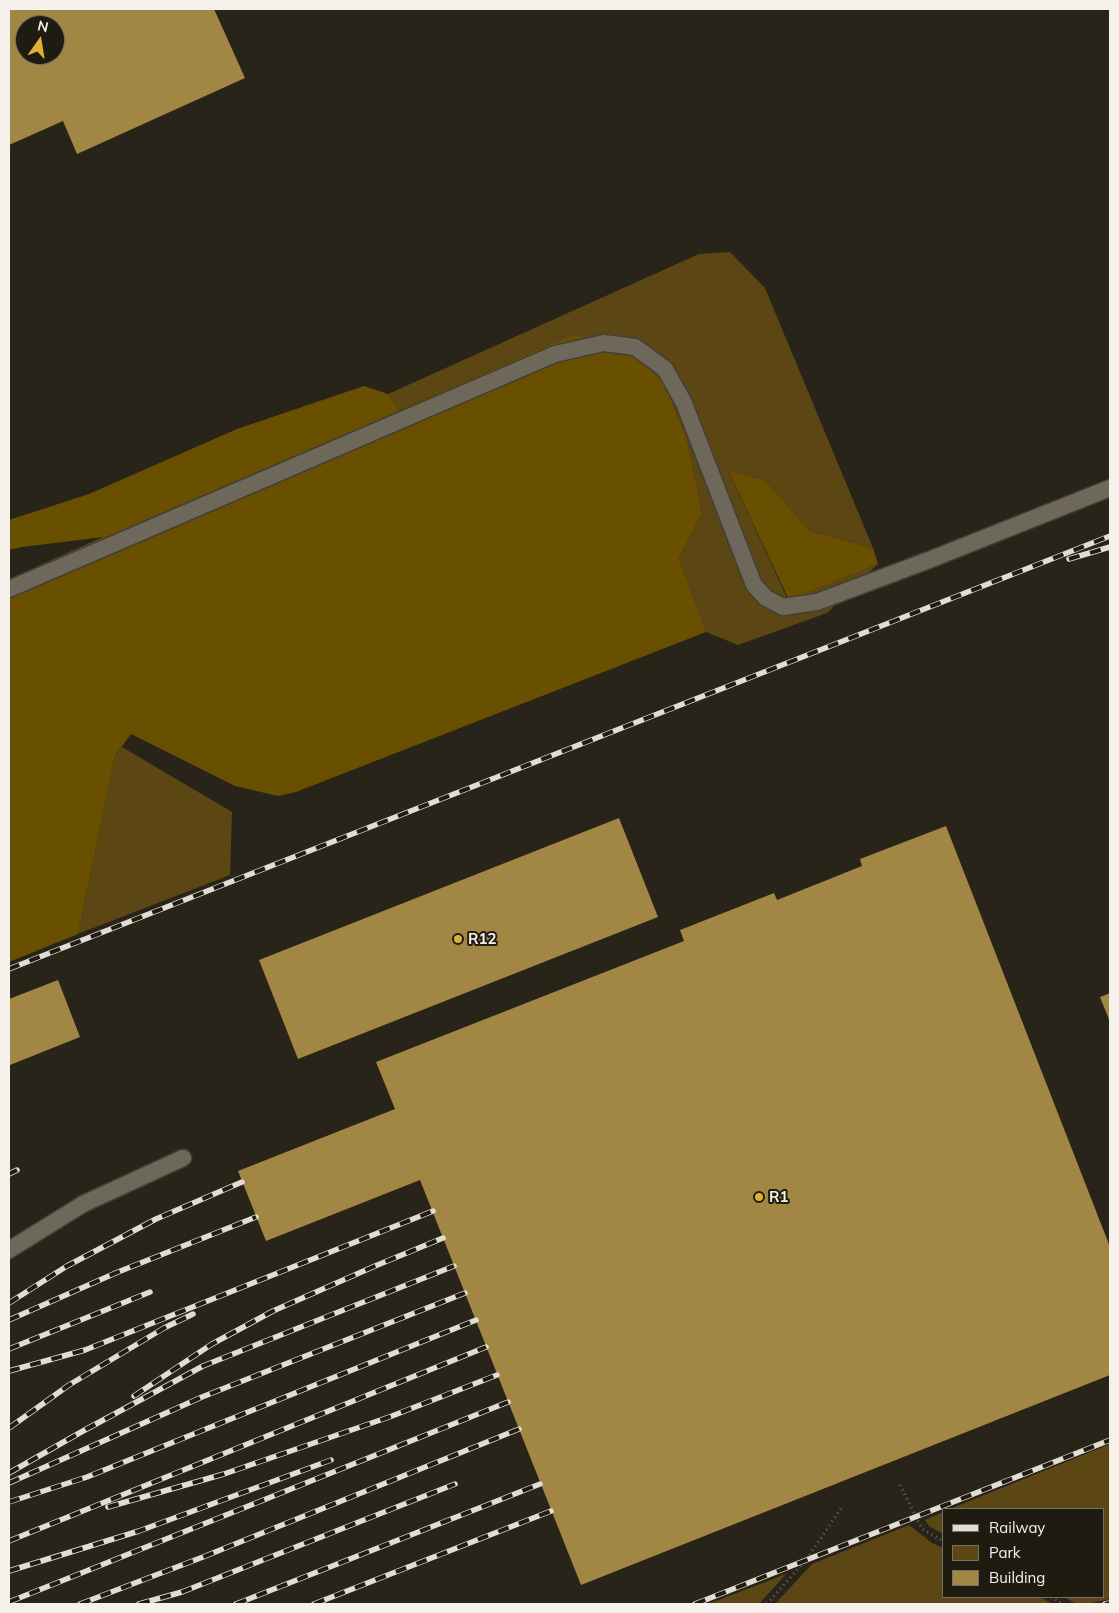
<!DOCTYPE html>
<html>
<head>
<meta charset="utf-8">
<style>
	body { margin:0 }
	#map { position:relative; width:1119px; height:1613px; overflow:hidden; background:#292419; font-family:Mulish,sans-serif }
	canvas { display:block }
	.frame { position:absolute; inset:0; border:10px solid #f6f2eb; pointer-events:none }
	.legend { position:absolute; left:942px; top:1508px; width:162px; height:90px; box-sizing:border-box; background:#1f1b10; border:1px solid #757168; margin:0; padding:6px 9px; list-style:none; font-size:15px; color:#f6f2eb }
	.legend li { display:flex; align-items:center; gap:10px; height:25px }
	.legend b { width:25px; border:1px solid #757168 }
	.north { position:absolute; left:15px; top:15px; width:50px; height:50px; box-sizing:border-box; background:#1f1b10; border:1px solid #757168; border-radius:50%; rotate:13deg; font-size:14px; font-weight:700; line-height:20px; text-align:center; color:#f6f2eb }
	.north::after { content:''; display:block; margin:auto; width:18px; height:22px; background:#e0b034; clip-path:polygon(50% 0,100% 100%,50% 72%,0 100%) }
</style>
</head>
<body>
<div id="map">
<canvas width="1119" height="1613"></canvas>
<div class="frame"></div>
<ul class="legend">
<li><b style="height:6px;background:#e1ddd5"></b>Railway</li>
<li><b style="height:14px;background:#5c4714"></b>Park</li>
<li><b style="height:14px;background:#a28644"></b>Building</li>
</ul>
<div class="north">N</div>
</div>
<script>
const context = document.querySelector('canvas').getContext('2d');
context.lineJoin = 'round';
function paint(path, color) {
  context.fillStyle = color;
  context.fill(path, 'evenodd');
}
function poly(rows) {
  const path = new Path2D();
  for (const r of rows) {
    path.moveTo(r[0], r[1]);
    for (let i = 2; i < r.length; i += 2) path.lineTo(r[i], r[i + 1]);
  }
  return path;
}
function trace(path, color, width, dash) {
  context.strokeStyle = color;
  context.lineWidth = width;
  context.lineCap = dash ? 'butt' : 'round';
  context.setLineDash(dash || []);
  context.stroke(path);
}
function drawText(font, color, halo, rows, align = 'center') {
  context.font = font + ' Mulish,sans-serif';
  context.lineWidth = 4;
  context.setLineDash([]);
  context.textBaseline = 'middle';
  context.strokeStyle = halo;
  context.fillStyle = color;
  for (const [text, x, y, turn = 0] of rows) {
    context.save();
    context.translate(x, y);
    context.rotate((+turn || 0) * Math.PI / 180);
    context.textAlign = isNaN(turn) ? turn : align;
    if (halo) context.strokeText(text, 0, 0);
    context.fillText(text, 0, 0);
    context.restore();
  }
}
paint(poly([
	[730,252,765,288,873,548,810,531,766,481,728,470,788,600,878,564,827,613,738,645,706,632,679,558,702,513,687,439,664,383,573,334,399,410,388,394,699,254],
	[122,747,232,812,230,875,78,934,115,756],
	[1110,1444,1110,1599,1087,1604,1076,1604,1065,1597,1103,1597,1103,1509,950,1509],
	[943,1512,943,1534,929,1526,925,1520],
	[909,1525,932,1543,943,1548,943,1597,1040,1597,1053,1604,775,1604,812,1564],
	[786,1574,759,1604,708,1604]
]), '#5c4714');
paint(poly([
	[573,334,634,354,664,383,687,439,702,513,679,558,706,632,296,792,278,796,235,786,131,734,115,756,78,934,9,962,9,579,103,537,22,547,9,550,9,520,89,494,237,429,364,386,388,394,399,410],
	[728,470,766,481,810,531,873,548,878,564,789,600]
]), '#694f00');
paint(poly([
	[9,9,214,9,245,78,77,154,63,121,9,145],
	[25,25,55,25,55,55,25,55],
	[619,818,658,917,298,1059,259,960],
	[946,826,1110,1247,1110,1375,581,1585,420,1180,266,1241,238,1171,395,1109,376,1062,684,941,680,930,774,893,777,900,862,866,860,859],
	[58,980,80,1037,10,1065,9,999],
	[1110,993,1110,1022,1100,997]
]), '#a28644');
const lane = poly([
	[9,589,555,354,604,343,635,347,665,369,684,403,754,585,766,598,783,607,817,602,929,560,1110,488],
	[9,1250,83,1204,183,1158]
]);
trace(lane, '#443f37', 19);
trace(poly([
	[900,1485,922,1529,943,1541],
	[1051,1597,1063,1604],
	[767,1604,806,1560,842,1507]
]), '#6b665c', 3, [1, 4]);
trace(lane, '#6e685b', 16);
const rail = poly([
	[1069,559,1110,547],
	[9,969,1110,536],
	[9,1174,17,1170],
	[9,1303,67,1266,156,1219,242,1182],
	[9,1320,118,1272,256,1217],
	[9,1349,150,1292],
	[9,1371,85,1350,433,1211],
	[134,1396,212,1344,273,1311,375,1266,443,1238],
	[9,1428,69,1385,164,1328,193,1314],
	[9,1473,83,1431,203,1366,454,1266],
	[9,1483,202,1397,465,1293],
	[9,1502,87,1477,476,1320],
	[108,1507,224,1474,392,1416,497,1375],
	[9,1541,486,1347],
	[9,1571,139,1531,331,1460],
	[9,1602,508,1402],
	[80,1604,203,1557,519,1429],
	[139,1604,182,1592,455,1484],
	[236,1604,540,1484],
	[314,1604,551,1511],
	[695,1604,1110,1440],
	[1105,1604,1110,1603]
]);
trace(rail, '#e1ddd5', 5.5);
trace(rail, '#1f1b10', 4, [11]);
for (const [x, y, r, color] of [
	[458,939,5,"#e0b034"],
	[759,1197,5,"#e0b034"]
]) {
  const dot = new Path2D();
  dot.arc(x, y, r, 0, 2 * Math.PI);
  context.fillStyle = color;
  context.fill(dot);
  trace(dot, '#1f1b10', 2);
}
drawText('bold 15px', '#f6f2eb', '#1f1b10', [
	["R12",468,939],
	["R1",769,1197]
], 'left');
</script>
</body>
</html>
